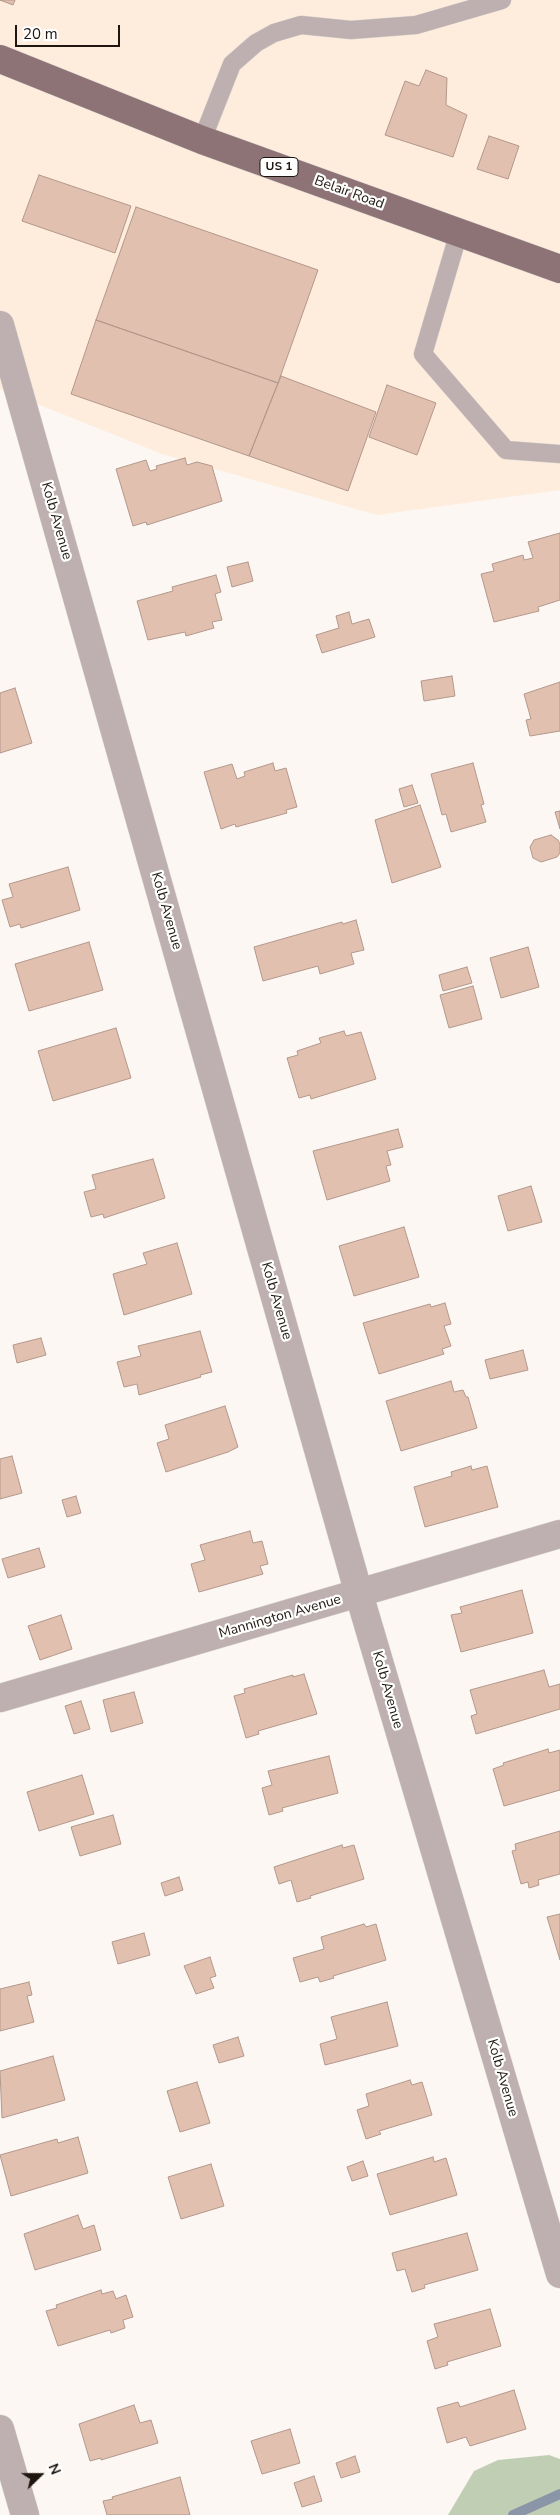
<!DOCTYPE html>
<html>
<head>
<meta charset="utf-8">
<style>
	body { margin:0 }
	#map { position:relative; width:560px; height:2515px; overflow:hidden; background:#fcf7f3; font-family:"Nunito Sans",sans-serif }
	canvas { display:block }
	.north { position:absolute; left:15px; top:2450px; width:50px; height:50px; -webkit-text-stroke:4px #fff; paint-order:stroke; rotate:68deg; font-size:14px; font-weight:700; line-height:20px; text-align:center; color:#1e160f }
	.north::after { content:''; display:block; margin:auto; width:18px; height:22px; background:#1e160f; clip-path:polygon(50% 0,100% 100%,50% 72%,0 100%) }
	.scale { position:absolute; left:15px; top:25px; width:105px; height:22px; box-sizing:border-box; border:2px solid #1e160f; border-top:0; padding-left:6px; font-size:15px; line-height:18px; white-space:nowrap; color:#1e160f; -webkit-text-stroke:4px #fff; paint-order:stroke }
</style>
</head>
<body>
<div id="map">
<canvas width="560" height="2515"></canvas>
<div class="north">N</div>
<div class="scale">20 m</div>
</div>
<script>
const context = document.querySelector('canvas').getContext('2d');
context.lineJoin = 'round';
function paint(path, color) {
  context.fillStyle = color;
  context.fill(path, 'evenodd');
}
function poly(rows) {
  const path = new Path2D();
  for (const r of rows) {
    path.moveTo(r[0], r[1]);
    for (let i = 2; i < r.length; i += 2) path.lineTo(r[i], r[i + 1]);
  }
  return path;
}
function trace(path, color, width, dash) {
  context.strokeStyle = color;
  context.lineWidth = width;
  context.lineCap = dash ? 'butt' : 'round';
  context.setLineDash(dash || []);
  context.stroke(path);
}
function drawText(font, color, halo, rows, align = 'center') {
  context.font = font + ' "Nunito Sans",sans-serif';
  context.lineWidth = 4.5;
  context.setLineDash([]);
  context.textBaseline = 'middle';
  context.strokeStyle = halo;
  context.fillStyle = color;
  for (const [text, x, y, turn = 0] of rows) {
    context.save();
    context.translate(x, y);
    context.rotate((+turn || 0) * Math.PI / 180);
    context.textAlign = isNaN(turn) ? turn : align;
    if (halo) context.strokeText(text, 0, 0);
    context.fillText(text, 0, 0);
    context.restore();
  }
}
paint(poly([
	[0,0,560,0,560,490,377,515,162,454,0,389]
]), '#feeddd');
paint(poly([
	[549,2455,560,2459,560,2515,448,2515,474,2471,498,2460]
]), '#c0cfb3');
trace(poly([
	[513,2515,560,2494]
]), '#8a95a8', 10);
const building = poly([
	[0,0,15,0,13,5,0,0],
	[426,70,447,78,446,105,467,115,453,157,385,135,405,81,419,86,426,70],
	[489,136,519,146,508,179,477,169,489,136],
	[39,175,131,206,115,253,22,221,39,175],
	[136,207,318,270,278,383,96,320,136,207],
	[96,320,278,383,249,456,71,394,96,320],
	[281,376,376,412,348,491,249,456,281,376],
	[387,385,436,403,417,455,369,437,387,385],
	[185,458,187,465,197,462,212,466,222,501,147,525,146,522,133,526,116,469,146,460,150,471,157,469,156,466,185,458],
	[560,533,560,600,538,607,539,611,494,622,481,574,494,571,492,564,523,555,524,560,533,558,528,542,560,533],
	[248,562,253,581,232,587,227,567,248,562],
	[216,575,221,592,215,594,222,620,212,622,214,628,186,636,185,632,148,640,137,601,173,591,172,587,216,575],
	[349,612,352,624,369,619,375,637,322,653,316,635,339,628,336,616,349,612],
	[452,676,455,696,424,701,421,681,452,676],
	[560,682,560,731,530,736,526,720,531,719,524,694,560,682],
	[15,688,32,743,0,753,0,693,15,688],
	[273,763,275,771,286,768,297,807,286,810,287,813,236,827,235,824,221,829,204,772,232,764,237,779,245,776,244,772,273,763],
	[473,763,484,804,481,805,486,822,451,832,446,814,442,815,431,774,473,763],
	[412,785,418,803,404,807,399,789,412,785],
	[420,805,441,867,392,883,375,820,420,805],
	[560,811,560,829,555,812,560,811],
	[551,835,558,840,560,844,560,853,557,857,541,862,533,858,530,847,534,840,551,835],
	[68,867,80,910,21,928,20,924,10,927,2,900,13,897,9,884,68,867],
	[356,920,364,950,351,953,354,964,320,974,318,966,263,981,254,947,342,922,343,924,356,920],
	[89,942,103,990,29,1011,15,964,89,942],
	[528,947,539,987,501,998,490,958,528,947],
	[467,967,472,983,443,991,439,975,467,967],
	[473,986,482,1019,449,1028,440,995,473,986],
	[116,1028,131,1078,53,1101,38,1051,116,1028],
	[344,1031,346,1036,361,1032,376,1079,311,1099,310,1095,299,1098,287,1058,298,1055,297,1051,321,1043,319,1038,344,1031],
	[398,1129,403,1147,387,1151,391,1165,386,1166,390,1181,327,1200,313,1151,398,1129],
	[153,1159,165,1198,104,1218,103,1214,91,1217,84,1192,96,1189,92,1175,153,1159],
	[531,1186,542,1222,508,1231,498,1196,531,1186],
	[404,1227,419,1277,354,1296,339,1246,404,1227],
	[177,1243,192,1294,124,1315,113,1274,147,1264,143,1253,177,1243],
	[445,1303,451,1324,444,1326,451,1346,442,1349,444,1354,379,1374,363,1323,430,1304,431,1307,445,1303],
	[200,1331,212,1372,200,1375,201,1377,139,1395,137,1384,124,1387,117,1362,141,1356,138,1346,200,1331],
	[41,1338,46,1355,17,1363,13,1345,41,1338],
	[523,1350,528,1370,490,1379,485,1360,523,1350],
	[451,1381,454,1392,463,1390,466,1397,468,1397,477,1428,401,1451,386,1401,451,1381],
	[225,1406,238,1447,228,1452,166,1472,157,1443,169,1439,165,1425,225,1406],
	[12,1456,22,1493,0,1499,0,1459,12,1456],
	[471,1466,472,1470,487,1466,498,1507,425,1527,414,1487,452,1476,451,1472,471,1466],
	[76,1496,81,1513,67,1517,62,1500,76,1496],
	[250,1531,253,1543,262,1541,268,1564,260,1566,263,1574,199,1592,191,1564,205,1560,200,1545,250,1531],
	[39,1548,45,1567,8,1578,2,1559,39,1548],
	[522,1590,533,1633,461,1652,451,1615,462,1613,460,1607,522,1590],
	[61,1615,72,1649,40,1660,28,1626,61,1615],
	[544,1670,549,1687,560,1684,560,1709,476,1734,471,1716,477,1714,470,1690,544,1670],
	[304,1674,317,1714,258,1731,259,1734,246,1738,234,1696,245,1693,244,1689,293,1675,293,1677,304,1674],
	[134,1692,143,1723,111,1732,103,1700,134,1692],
	[81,1701,90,1729,74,1734,65,1706,81,1701],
	[548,1749,549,1753,560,1750,560,1790,504,1806,493,1769,504,1765,503,1763,548,1749],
	[329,1756,338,1793,282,1808,283,1811,269,1815,262,1788,272,1785,268,1771,329,1756],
	[82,1775,94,1814,39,1831,27,1792,82,1775],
	[113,1815,121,1844,80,1856,71,1827,113,1815],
	[560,1831,560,1874,538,1880,539,1885,529,1888,528,1882,521,1884,512,1851,516,1850,515,1844,560,1831],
	[342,1845,343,1848,354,1845,364,1879,310,1896,311,1898,297,1902,291,1880,279,1884,274,1867,342,1845],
	[179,1877,183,1890,165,1896,161,1883,179,1877],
	[560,1914,560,1960,547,1917,560,1914],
	[364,1924,366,1927,376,1924,386,1960,333,1976,334,1978,320,1982,318,1977,300,1982,293,1958,324,1949,321,1937,364,1924],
	[144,1933,150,1955,118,1964,112,1942,144,1933],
	[210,1957,216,1976,210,1978,214,1988,196,1994,184,1966,210,1957],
	[29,1982,32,1995,27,1996,34,2022,0,2031,0,1989,29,1982],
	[387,2002,398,2046,325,2065,320,2044,337,2039,331,2017,387,2002],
	[238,2037,244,2056,219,2063,213,2045,238,2037],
	[53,2056,65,2100,2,2118,0,2071,53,2056],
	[410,2080,412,2085,422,2082,432,2115,379,2131,381,2134,366,2139,357,2110,369,2106,366,2094,410,2080],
	[197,2082,210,2123,180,2132,167,2091,197,2082],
	[78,2137,88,2173,11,2196,0,2155,57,2139,58,2143,78,2137],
	[433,2157,434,2162,446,2158,457,2195,390,2215,377,2174,433,2157],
	[363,2161,368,2176,352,2181,347,2167,363,2161],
	[211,2164,224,2206,181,2219,168,2177,211,2164],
	[78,2215,83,2229,94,2225,101,2250,35,2270,24,2234,78,2215],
	[467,2233,478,2270,424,2285,425,2288,412,2292,405,2269,397,2271,392,2253,467,2233],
	[101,2290,102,2294,113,2291,116,2299,126,2295,133,2317,123,2320,125,2328,111,2333,110,2330,58,2346,46,2311,57,2308,56,2305,101,2290],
	[490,2309,501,2346,447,2362,448,2365,435,2369,427,2341,438,2337,434,2324,490,2309],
	[514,2390,526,2429,470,2446,466,2437,447,2443,437,2408,458,2402,460,2407,514,2390],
	[134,2405,140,2423,151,2420,158,2443,101,2460,101,2458,90,2461,79,2424,134,2405],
	[290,2429,300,2463,262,2474,251,2441,290,2429],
	[355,2456,360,2472,341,2478,336,2463,355,2456],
	[314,2476,322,2501,302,2507,294,2483,314,2476],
	[180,2477,190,2515,107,2515,103,2501,113,2499,112,2497,180,2477]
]);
paint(building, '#e2c0b0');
trace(building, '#b3988b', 1);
const lane = poly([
	[202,140,232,64,256,43,274,33,301,25,351,30,416,25,502,0],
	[459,232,423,354,506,450,560,454]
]);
const street = poly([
	[0,325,359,1594,560,2274],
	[0,1698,560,1534],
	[0,2429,25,2515]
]);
const primary = poly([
	[0,59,202,140,560,269]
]);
trace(lane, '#d8d3cf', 19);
trace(street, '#d8d3cf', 29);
trace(primary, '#d8d3cf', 29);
trace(lane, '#beb0b0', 18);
trace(street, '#beb0b0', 28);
trace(primary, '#8d7375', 28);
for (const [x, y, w] of [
	[279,167,38]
]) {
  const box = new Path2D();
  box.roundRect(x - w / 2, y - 9.5, w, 19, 4);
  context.fillStyle = '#fff';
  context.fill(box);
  trace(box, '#1e160f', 1);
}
drawText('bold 12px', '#1e160f', null, [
	["US 1",279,167]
]);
drawText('14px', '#1e160f', '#fff', [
	["Belair Road",349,193,20],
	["Kolb Avenue",56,521,74],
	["Kolb Avenue",166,911,74],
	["Kolb Avenue",276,1301,74],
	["Mannington Avenue",280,1617,-16],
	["Kolb Avenue",387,1690,74],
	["Kolb Avenue",502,2078,74]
]);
</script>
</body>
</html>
